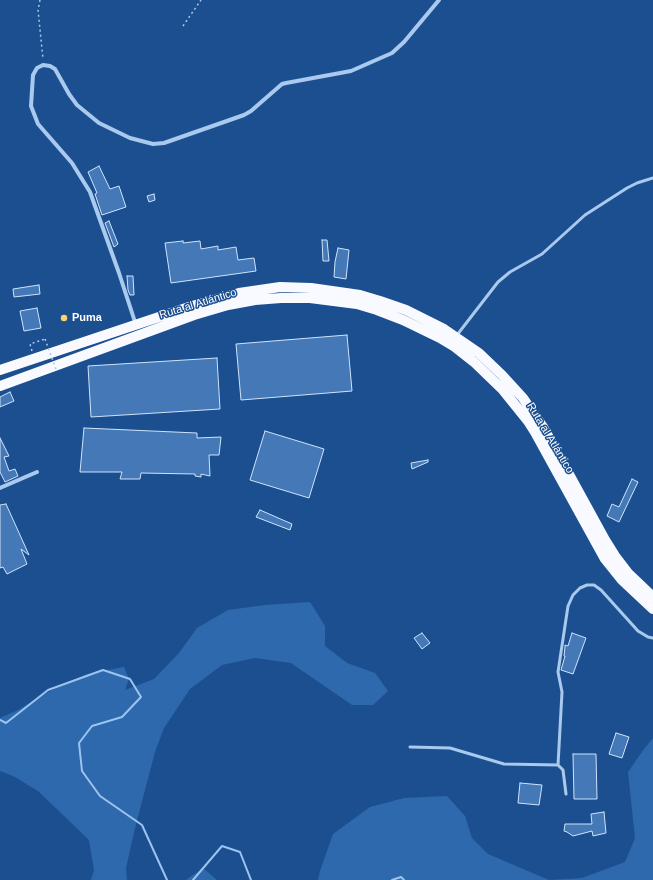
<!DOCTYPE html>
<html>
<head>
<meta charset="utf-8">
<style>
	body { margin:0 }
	canvas { display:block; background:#1b4f8f }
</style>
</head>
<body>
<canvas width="653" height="880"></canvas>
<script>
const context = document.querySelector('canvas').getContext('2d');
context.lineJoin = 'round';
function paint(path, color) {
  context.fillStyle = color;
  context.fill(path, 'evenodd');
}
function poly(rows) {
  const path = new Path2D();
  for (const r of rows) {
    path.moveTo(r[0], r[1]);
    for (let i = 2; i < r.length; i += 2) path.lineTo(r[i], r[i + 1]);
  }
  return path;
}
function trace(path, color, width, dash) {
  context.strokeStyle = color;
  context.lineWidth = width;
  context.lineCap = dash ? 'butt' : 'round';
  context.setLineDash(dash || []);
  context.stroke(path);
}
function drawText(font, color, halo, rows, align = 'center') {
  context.font = font + ' Helvetica,sans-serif';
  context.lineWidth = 3;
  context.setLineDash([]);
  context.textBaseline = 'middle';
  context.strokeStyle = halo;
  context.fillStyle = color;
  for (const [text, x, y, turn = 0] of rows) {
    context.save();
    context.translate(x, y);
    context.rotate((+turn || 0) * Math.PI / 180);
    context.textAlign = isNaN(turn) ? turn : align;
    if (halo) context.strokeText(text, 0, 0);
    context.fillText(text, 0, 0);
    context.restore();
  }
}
paint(poly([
	[310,602,325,626,325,646,347,663,375,673,388,691,373,705,352,705,291,663,255,658,222,665,190,689,164,728,155,752,135,828,126,868,127,880,91,880,94,870,89,840,38,791,13,776,0,771,0,718,18,710,46,693,87,674,124,667,129,679,125,690,154,679,179,653,197,628,228,610,265,605],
	[653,738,653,880,318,880,320,871,333,834,370,807,404,798,447,796,465,816,472,838,488,854,549,880,582,878,625,862,635,838,628,772,644,749],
	[203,868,217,880,185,880,186,880]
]), '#2e69ad');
trace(poly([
	[0,720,6,723,48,690,103,670,130,679,141,697,122,717,92,726,79,743,82,771,100,796,142,825,167,880],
	[193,880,222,846,240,852,251,880],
	[392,880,401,877,404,880]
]), '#9cc4f0', 2);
const building = poly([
	[99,166,110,189,119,186,126,207,102,215,95,194,97,193,88,172,99,166],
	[154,194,155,200,149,202,147,196,154,194],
	[109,221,118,244,114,247,105,223,109,221],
	[322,240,327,240,329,261,323,261,322,240],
	[183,241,183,243,200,241,201,249,218,246,218,250,236,247,238,260,254,258,256,271,171,283,165,243,183,241],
	[338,248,349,250,346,279,334,277,335,262,338,248],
	[127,276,133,276,134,295,130,295,128,290,127,276],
	[39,285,40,294,14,297,13,289,39,285],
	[37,308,41,328,24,331,20,311,37,308],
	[347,335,352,391,241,400,236,344,347,335],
	[217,358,220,409,91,417,88,366,217,358],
	[10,392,14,401,0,407,0,397,10,392],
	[84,428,197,433,197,438,221,437,219,455,209,455,210,476,201,474,201,477,195,476,195,474,141,473,140,479,120,479,122,472,80,472,84,428],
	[265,431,324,449,309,498,250,480,265,431],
	[0,438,9,456,4,457,9,471,15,469,18,476,5,482,0,472,0,438],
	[428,460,428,462,412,469,411,463,428,460],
	[632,479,638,482,619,522,607,516,612,504,619,507,632,479],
	[6,504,29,555,21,549,27,564,7,574,3,567,0,568,0,505,6,504],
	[260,510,292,524,290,530,256,517,260,510],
	[422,633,430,643,422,649,414,638,422,633],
	[572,633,586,638,573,674,561,670,565,656,564,656,565,647,565,645,568,646,572,633],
	[616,733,629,737,622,758,609,754,616,733],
	[573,754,596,754,597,799,574,799,573,754],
	[520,783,542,785,539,805,518,803,520,783],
	[604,812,606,833,593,836,592,831,573,836,567,832,564,831,565,824,592,824,591,814,604,812]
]);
paint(building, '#4478b7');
trace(building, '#cfe3fa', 1);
trace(poly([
	[40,0,38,10,43,59],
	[183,26,201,0],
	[32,351,30,344,45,339]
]), '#a9c9ee', 1.5, [2, 3]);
trace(poly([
	[457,335,498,282,510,272,542,254,585,215,627,188,637,183,653,178],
	[410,747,450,748,504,764,558,765],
	[566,794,563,770,558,765,562,692,558,672,568,606,573,595,580,588,587,585,594,585,601,590,638,631,648,637,653,638]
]), '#a9c9ee', 3);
trace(poly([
	[136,325,119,273,90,192,72,163,38,124,31,106,33,75,37,68,43,65,50,66,55,69,69,94,77,105,99,123,130,138,153,144,164,143,244,115,251,111,282,84,286,83,351,71,392,53,404,42,439,0],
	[0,488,37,472]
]), '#a9c9ee', 4);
trace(poly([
	[0,370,192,306,239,293,280,287,311,288,360,295,380,301,406,310,444,329,479,353,502,375,523,398,543,427,605,540,615,556,628,573,653,597],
	[0,386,194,315,228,305,255,300,281,298,310,298,357,304,377,310,403,320,440,338,455,347,474,362,503,390,528,421,535,432,605,559,621,579,653,609]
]), '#f8faff', 10);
trace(poly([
	[45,339,57,372]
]), '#a9c9ee', 1.5, [2, 3]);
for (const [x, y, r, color] of [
	[64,318,4,"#ffd166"]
]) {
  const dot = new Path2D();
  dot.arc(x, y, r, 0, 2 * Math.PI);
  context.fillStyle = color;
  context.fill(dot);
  trace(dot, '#1b4f8f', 1.5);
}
drawText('11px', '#fff', '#1b4f8f', [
	["Ruta al Atlántico",198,304,-17],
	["Ruta al Atlántico",550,438,59]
]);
drawText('bold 11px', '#fff', '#1b4f8f', [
	["Puma",72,318]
], 'left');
</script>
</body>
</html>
